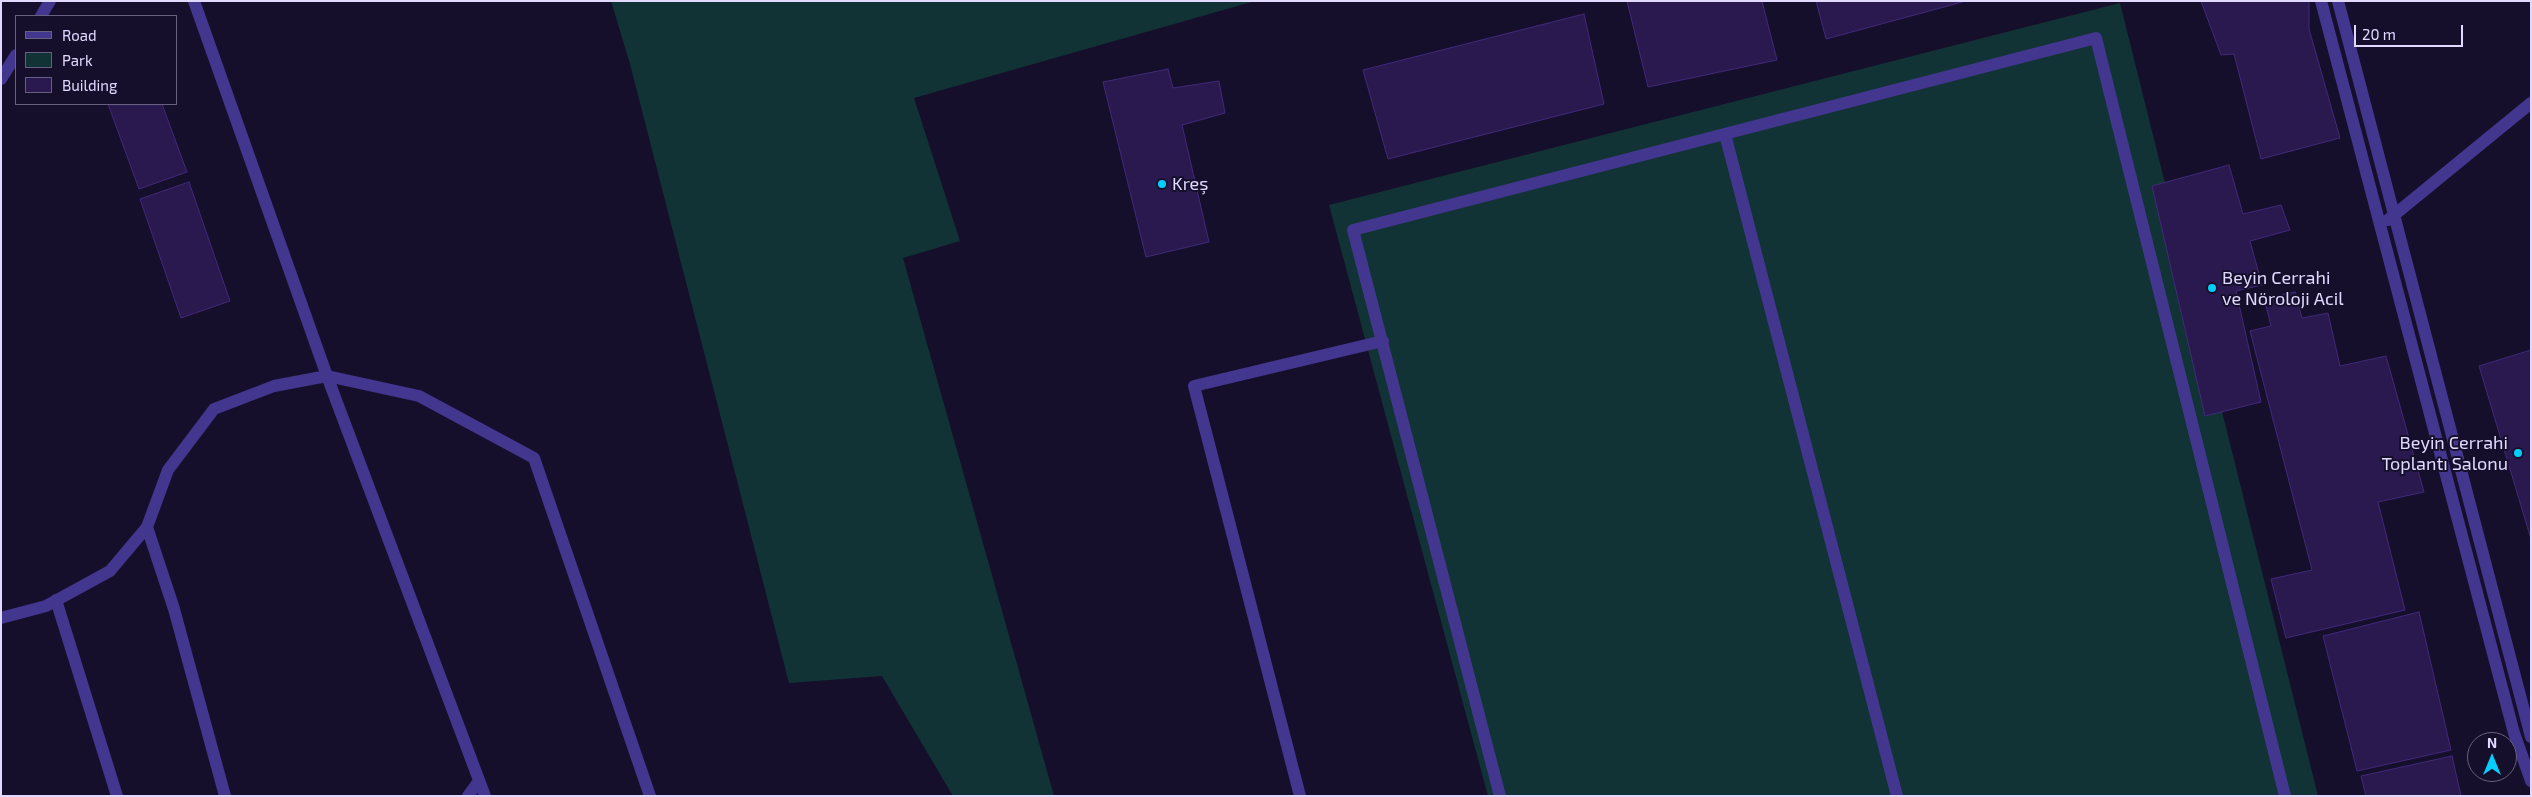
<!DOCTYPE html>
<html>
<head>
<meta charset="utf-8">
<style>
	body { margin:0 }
	#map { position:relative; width:2532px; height:797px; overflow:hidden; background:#160f2b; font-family:"Exo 2",sans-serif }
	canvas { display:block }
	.frame { position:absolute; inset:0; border:2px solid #e1d9ff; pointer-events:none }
	.legend { position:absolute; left:15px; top:15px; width:162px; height:90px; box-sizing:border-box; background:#160f2b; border:1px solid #676080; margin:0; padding:6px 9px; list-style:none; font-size:15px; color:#e1d9ff }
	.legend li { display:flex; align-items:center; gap:10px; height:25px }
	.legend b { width:25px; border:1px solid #676080 }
	.north { position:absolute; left:2467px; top:732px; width:50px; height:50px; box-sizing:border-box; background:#160f2b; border:1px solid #676080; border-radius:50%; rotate:0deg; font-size:14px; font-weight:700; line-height:20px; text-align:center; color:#e1d9ff }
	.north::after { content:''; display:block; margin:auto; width:18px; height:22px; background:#05ceff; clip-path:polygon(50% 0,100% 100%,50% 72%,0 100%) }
	.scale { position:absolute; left:2354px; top:25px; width:109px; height:22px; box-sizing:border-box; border:2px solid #e1d9ff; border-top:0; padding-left:6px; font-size:15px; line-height:18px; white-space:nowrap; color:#e1d9ff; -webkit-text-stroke:4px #160f2b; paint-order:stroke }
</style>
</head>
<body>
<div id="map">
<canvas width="2532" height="797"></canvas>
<div class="frame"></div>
<ul class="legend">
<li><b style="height:6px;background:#42368e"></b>Road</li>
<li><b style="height:14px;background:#113336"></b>Park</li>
<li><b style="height:14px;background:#29194e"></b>Building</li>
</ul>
<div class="north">N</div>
<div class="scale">20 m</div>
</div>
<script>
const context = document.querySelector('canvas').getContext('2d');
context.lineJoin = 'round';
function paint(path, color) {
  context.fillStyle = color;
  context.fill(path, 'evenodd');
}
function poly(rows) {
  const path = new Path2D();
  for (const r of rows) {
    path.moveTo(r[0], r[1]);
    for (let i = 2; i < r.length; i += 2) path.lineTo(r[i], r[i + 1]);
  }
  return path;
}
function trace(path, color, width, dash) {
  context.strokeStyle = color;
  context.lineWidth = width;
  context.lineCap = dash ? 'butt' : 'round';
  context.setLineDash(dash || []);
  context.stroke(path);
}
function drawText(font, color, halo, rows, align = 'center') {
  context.font = font + ' "Exo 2",sans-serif';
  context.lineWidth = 4;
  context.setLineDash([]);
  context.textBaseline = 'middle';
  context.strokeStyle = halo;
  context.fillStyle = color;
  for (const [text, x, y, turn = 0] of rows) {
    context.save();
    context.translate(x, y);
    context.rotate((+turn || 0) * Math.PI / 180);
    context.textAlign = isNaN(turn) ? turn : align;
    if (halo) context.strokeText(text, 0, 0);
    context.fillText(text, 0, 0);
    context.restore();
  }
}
paint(poly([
	[611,1,1255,1,914,98,960,241,903,258,1054,796,953,796,882,676,789,683,630,64],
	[2120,3,2318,796,1488,796,1329,205]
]), '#113336');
const building = poly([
	[1627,1,1762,1,1777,60,1648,87,1627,1],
	[1816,1,1966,1,1826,39,1816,1],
	[2201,1,2309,1,2309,29,2340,138,2261,159,2234,54,2221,55,2201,1],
	[1584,14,1604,104,1388,159,1363,70,1584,14],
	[1168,69,1173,88,1219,81,1225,113,1182,125,1209,242,1146,257,1103,82,1168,69],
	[108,104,162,104,187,172,139,189,108,104],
	[2229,165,2243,214,2281,205,2290,230,2250,241,2262,285,2236,291,2261,402,2205,416,2152,186,2229,165],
	[189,182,230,301,181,318,140,199,189,182],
	[2295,292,2302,318,2328,313,2340,366,2386,356,2424,492,2378,502,2405,610,2286,638,2271,579,2312,570,2250,331,2271,326,2264,298,2295,292],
	[2531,350,2531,539,2479,366,2531,350],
	[2419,612,2451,750,2357,771,2323,636,2419,612],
	[2452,756,2461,796,2366,796,2361,776,2452,756]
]);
paint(building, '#29194e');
trace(building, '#41297b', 1);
trace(poly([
	[2321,1,2514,733,2531,781],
	[2338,1,2531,737],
	[41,16,50,1],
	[1,79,16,55],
	[1725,134,1897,796],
	[2388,220,2531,103],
	[56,600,117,796],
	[468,796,479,781],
	[1300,796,1194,386,1383,341],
	[1500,796,1353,230,2096,38,2285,796]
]), '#42368e', 12);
trace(poly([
	[194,1,327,376,485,796],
	[147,527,174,609,225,796],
	[1,618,46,606,110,571,147,527,168,470,214,409,274,386,327,376,419,396,534,458,650,796]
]), '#42368e', 12);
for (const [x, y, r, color] of [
	[1162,184,5,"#05ceff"],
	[2212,288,5,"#05ceff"],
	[2518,453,5,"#05ceff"]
]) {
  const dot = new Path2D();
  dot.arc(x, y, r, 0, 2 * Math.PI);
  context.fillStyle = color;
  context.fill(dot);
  trace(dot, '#160f2b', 2);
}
drawText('18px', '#e1d9ff', '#160f2b', [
	["Kreş",1172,184],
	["Beyin Cerrahi",2222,278],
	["ve Nöroloji Acil",2222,299],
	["Beyin Cerrahi",2508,443,"right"],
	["Toplantı Salonu",2508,464,"right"]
], 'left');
</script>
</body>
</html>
